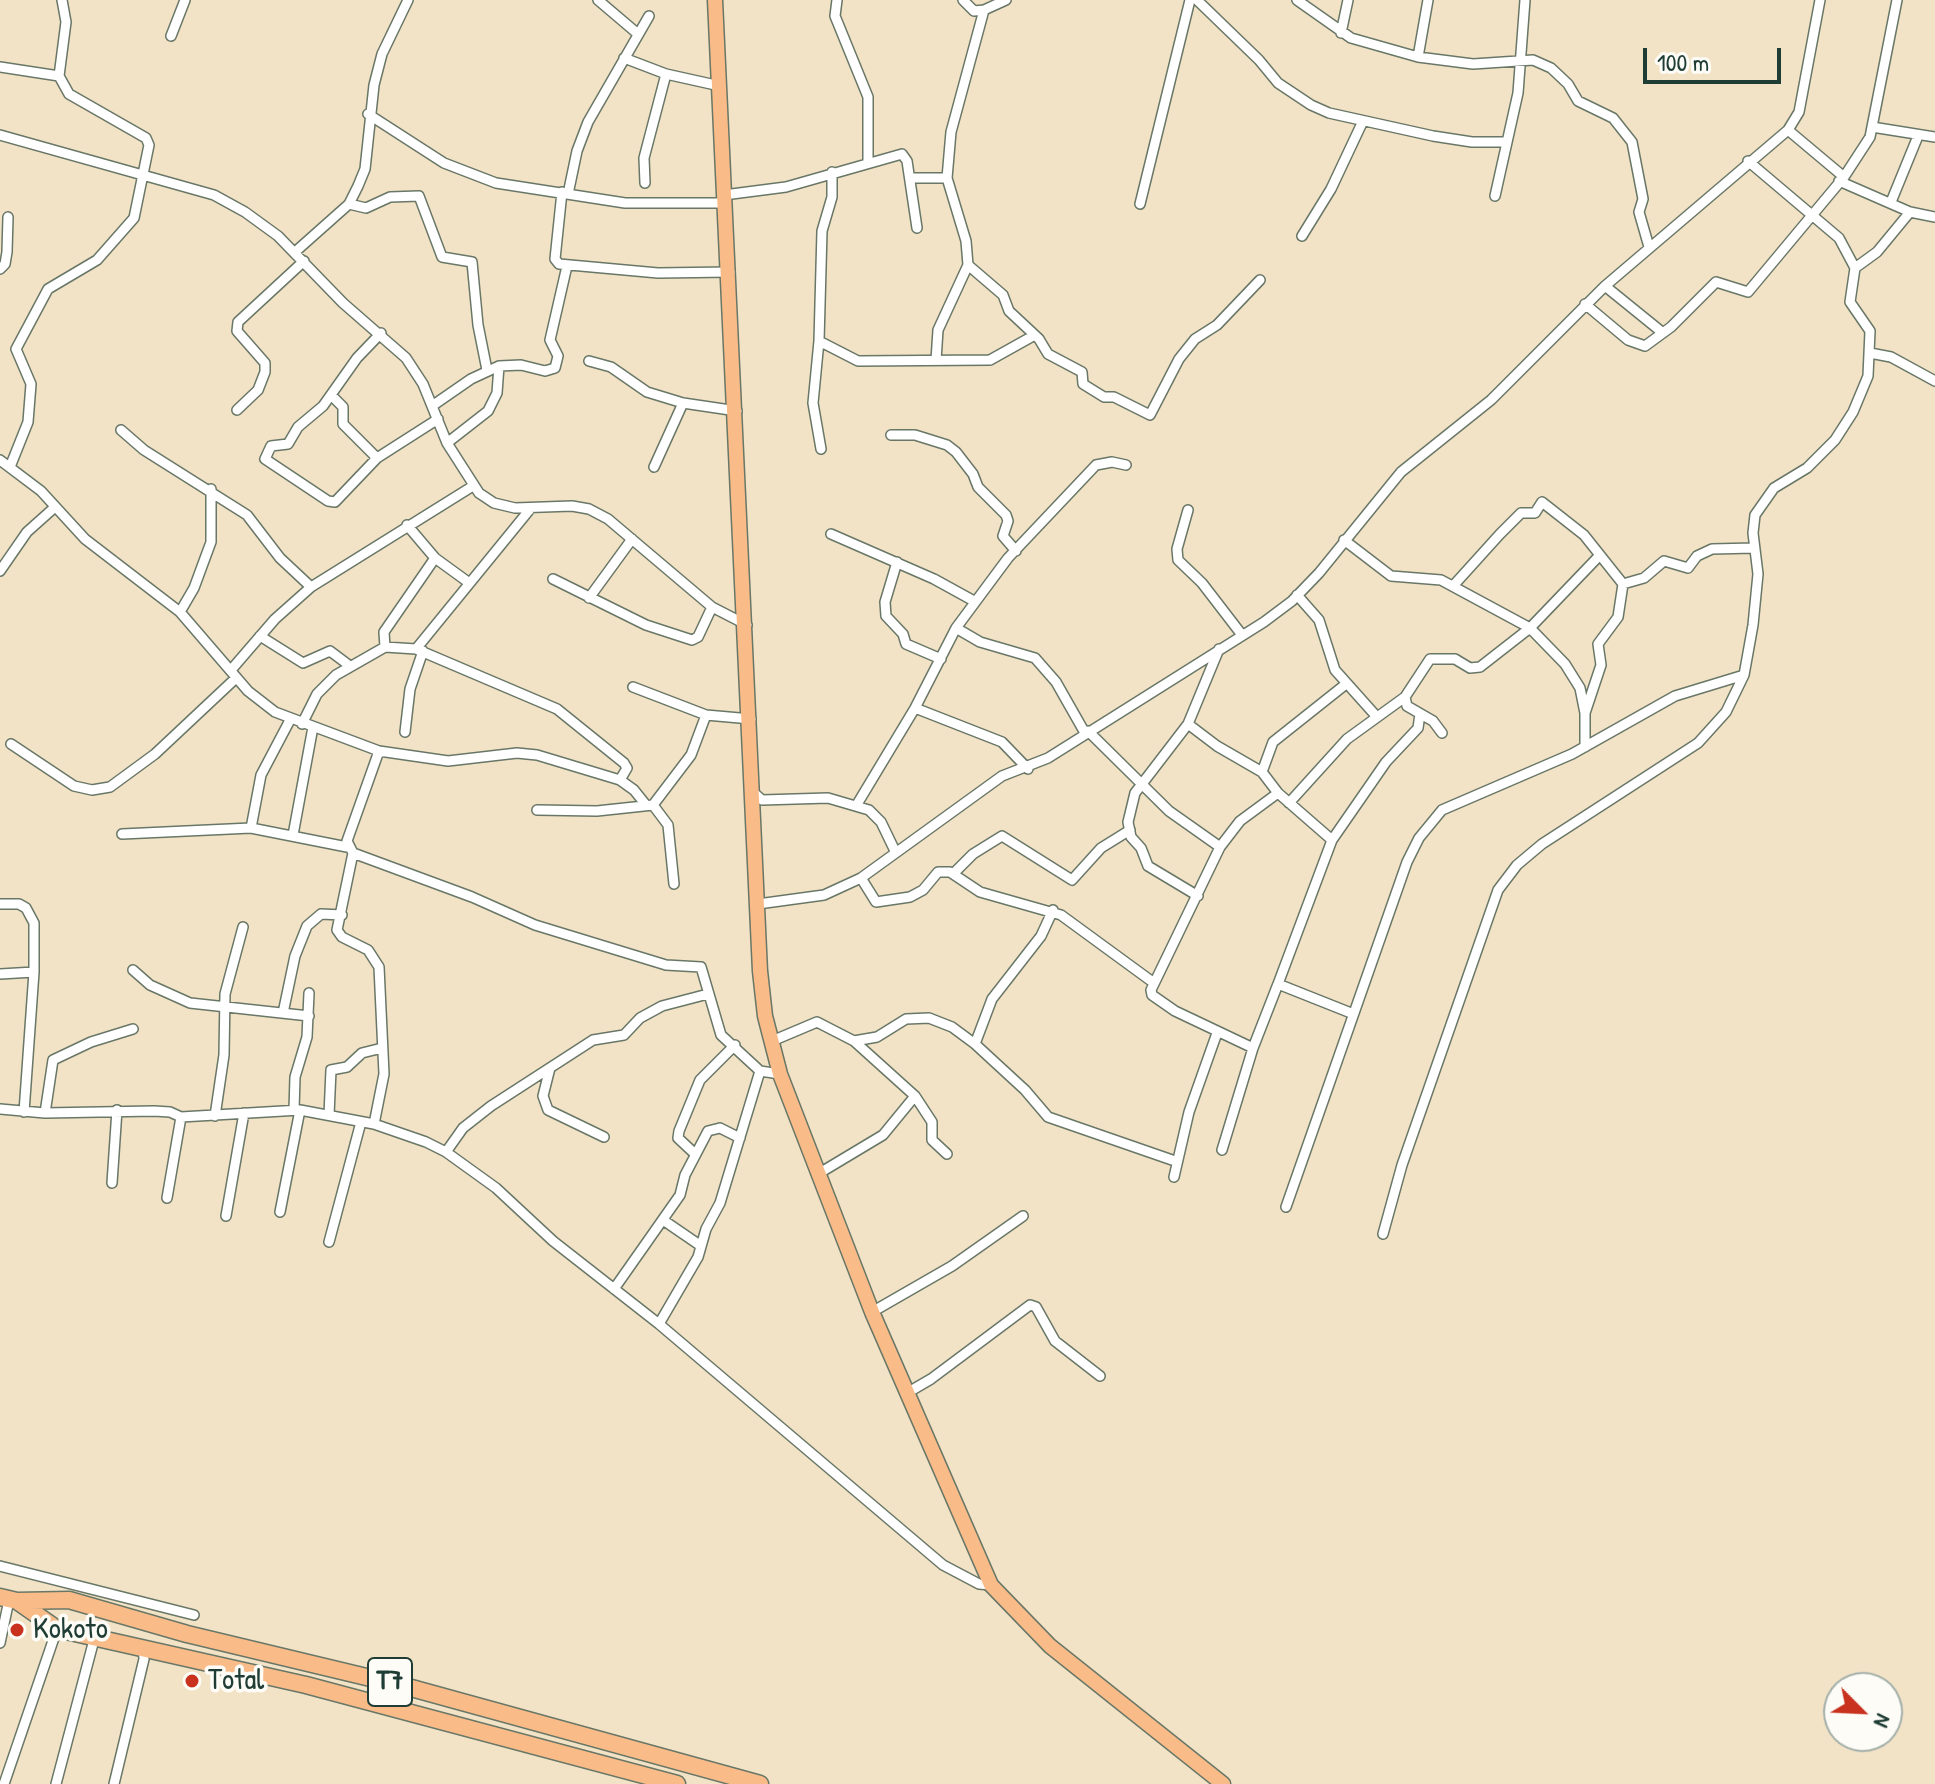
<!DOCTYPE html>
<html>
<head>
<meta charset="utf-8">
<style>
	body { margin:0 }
	#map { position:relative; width:1935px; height:1784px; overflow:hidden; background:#f2e3c7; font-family:"Patrick Hand",sans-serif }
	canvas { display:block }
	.north { position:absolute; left:1823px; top:1672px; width:80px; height:80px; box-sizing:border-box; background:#fdfcf7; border:2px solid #a4b0a9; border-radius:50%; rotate:114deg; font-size:22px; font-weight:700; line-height:32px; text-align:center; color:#1f3d34 }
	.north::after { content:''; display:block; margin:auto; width:28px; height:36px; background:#c8321e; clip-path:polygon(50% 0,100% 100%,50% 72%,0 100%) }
	.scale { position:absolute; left:1643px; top:48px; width:138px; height:36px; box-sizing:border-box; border:4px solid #1f3d34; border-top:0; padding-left:10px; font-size:24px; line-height:28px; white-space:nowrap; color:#1f3d34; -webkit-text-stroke:6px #fdfcf7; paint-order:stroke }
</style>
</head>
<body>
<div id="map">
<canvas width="1935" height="1784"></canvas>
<div class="north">N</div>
<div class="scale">100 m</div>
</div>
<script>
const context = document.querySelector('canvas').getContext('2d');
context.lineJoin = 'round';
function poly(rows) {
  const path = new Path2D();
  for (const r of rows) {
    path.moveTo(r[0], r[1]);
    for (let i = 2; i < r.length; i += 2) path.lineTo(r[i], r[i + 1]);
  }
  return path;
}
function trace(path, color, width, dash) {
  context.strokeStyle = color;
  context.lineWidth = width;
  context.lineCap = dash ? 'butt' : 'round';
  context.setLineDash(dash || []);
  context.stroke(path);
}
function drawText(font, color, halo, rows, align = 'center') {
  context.font = font + ' "Patrick Hand",sans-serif';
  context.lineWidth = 7;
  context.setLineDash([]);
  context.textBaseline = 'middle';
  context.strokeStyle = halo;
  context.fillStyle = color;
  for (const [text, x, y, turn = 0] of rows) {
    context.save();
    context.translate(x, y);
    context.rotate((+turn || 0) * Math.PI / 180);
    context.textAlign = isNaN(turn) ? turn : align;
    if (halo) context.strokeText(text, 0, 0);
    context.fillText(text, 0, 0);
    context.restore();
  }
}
const street = poly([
	[598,0,638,34],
	[837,0,835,16,868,97,868,163],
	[963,0,974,11,984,10,1006,0],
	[1197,0,1259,60,1278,83,1311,105,1329,113,1433,136,1472,142,1506,142],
	[1297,0,1351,38,1418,57,1473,64,1533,60,1551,68,1568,84,1578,101,1613,118,1632,142,1643,199,1639,212,1649,247],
	[1341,33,1348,0],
	[171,36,185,0],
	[1418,57,1428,0],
	[624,58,666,74,720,86],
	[0,67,59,76,69,94,146,138,149,145,134,218,97,260,48,289,16,349,31,384,28,422,10,467],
	[59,76,66,22,62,0],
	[368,114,444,163,496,183,625,203,725,203],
	[1872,127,1935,137],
	[1788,130,1844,177],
	[0,135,214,195,245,212,278,236,343,303,406,358,423,384,447,443,479,493,494,503,515,508,572,506,589,509,608,519,712,607,747,625],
	[832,172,832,197,822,231,819,341,858,361,990,360,1033,336],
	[910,178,947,178],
	[1839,181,1910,212,1935,217],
	[645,183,644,158,666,74],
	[562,192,555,259,559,264,658,273,730,272],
	[568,194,577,151,588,122,649,16],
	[724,195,786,187,902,154,907,161,917,228],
	[1495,196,1518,93,1525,0],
	[1891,202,1918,136],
	[349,204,366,208,390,197,419,196,442,257,472,262,478,325,487,370],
	[1140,204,1190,0],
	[1302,236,1331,189,1363,121],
	[295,252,349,204,358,186,365,169,374,85,382,54,408,0],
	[968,265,1003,295,1009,311,1039,339,1048,354,1082,372,1083,384,1104,397,1114,397,1150,415,1179,359,1195,339,1217,325,1260,280],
	[1855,268,1877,252,1910,212],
	[0,269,5,264,7,252,8,217],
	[1605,286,1663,333],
	[1585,304,1628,340,1645,346,1671,327,1716,282,1748,292,1844,177,1870,137,1897,0],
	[381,333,357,358,323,406,298,427,288,444,271,446,265,459,328,501,335,502,377,458,438,419],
	[819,341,813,403,821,449],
	[1870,353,1891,357,1935,381],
	[936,360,938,330,968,265,966,241,947,178,951,132,984,10],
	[589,361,611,367,647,392,683,403,737,411],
	[331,395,343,407,343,424,377,458],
	[432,406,471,379,499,366,521,365,545,371,555,368,558,356,550,340,567,266],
	[237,410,258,390,265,372,265,363,237,331,238,322,304,261],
	[121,430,144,450,247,515,280,558,311,587],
	[891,435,915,435,947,445,956,452,973,474,978,487,1006,515,1008,521,1003,536,1016,551],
	[447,443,488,411,497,393,499,366],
	[0,460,41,491,85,539,180,612,248,691,275,712,379,751,448,761,517,753,537,755,620,780,634,790,646,805],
	[654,467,683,403],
	[1188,510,1177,549,1178,560,1202,583,1242,635],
	[407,525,435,558,468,582],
	[831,534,934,579,974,601],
	[1344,540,1391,576,1441,580,1530,628,1565,664,1580,688,1585,713,1585,747],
	[897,562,885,602,886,616,903,634,906,644,941,659],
	[0,571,27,532,55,507],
	[553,579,646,625,692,640,698,637,712,607],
	[1623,584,1644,578,1664,561,1688,568,1697,556,1712,549,1754,548],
	[1453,586,1500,534,1521,513,1535,513,1542,502,1584,535,1623,584,1618,617,1598,644,1601,665,1585,713],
	[1297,595,1319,620,1335,670,1377,717],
	[589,598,632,539],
	[180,612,194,588,211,542,211,489],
	[956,628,980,642,1035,658,1056,682,1085,733],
	[260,636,303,663,330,651,350,666],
	[385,647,384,632,435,558],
	[416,649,531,508],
	[231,670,275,619,311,587,473,486],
	[633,687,706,715,751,719],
	[1405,697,1407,706,1433,721,1442,733],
	[915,708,1002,742,1028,769],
	[302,724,317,694,336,675,385,647,416,649,557,709,624,763,627,768,620,780],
	[1188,724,1217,746,1262,772,1278,793,1332,840],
	[1088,731,1169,811,1220,847],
	[405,732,410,689,423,651],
	[11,744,74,786,92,790,110,787,155,754,236,678],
	[379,751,347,841,353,853,472,897,535,925,666,965,701,967,721,1035,760,1071,780,1074],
	[1262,772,1273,742,1346,684],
	[754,793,762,800,828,798,869,810,881,822,895,851],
	[1289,803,1347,739,1405,697,1430,659,1455,659,1470,668,1480,667,1530,628,1600,555],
	[653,805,668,825,674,884],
	[856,806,915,708,956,628,1008,558,1096,465,1112,462,1126,465],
	[537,810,597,811,653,805,691,755,706,715],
	[251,828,261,775,290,720],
	[122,834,251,828,347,847],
	[293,835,313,727],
	[353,853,337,930,342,937,368,950,379,967,384,1074,374,1124],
	[953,874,973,854,1002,836,1072,880,1101,848,1130,830],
	[861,878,876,902,910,897,923,890,938,872,950,872,980,892,1061,915,1154,983],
	[1198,896,1148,866,1141,848,1131,837,1128,822,1135,793,1188,724,1219,649],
	[0,904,19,904,26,908,34,923,34,972,24,1112],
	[758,904,824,895,861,878,1002,776,1048,758,1264,622,1292,601,1319,573,1401,472,1491,400,1605,286,1788,130,1799,112,1820,0],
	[133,970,150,985,190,1003,309,1016],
	[0,974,34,972],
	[1278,984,1332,840,1386,762,1418,728,1420,714],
	[283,1013,295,956,307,926,321,914,342,915],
	[772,1041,817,1022,854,1041,915,1096,932,1122,932,1140,947,1154],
	[854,1041,877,1037,906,1019,929,1018,952,1027,975,1044,1025,1090,1048,1117,1175,1161],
	[975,1044,992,999,1041,936,1053,910],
	[1253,1048,1175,1011,1152,995,1151,990,1220,847,1240,821,1278,793],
	[550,1068,543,1096,548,1110,604,1137],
	[0,1109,45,1113,154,1111,170,1112,181,1117,300,1110,374,1124,426,1142,446,1152,496,1188,553,1241,659,1324,943,1565,979,1584,991,1585],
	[294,1110,295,1077,307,1037,309,993],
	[45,1113,53,1060,91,1042,133,1029],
	[329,1115,331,1070,347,1067,362,1053,382,1048],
	[215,1116,224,1055,225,994,243,927],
	[1222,1150,1253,1048,1278,984,1351,1013],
	[446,1152,463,1128,491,1106,593,1040,624,1035,640,1018,662,1006,708,994],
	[694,1153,678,1138,679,1131,700,1080,735,1045],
	[818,1174,883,1135,915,1096],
	[1174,1177,1189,1112,1217,1033],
	[112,1183,117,1110],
	[167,1198,181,1117],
	[1286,1207,1407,862,1419,838,1442,810,1572,754,1675,696,1744,675],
	[280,1212,300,1110],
	[226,1216,244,1113],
	[663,1220,701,1246],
	[1383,1234,1402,1165,1498,890,1517,865,1542,844,1698,743,1726,712,1744,675,1753,625,1758,574,1753,533,1755,515,1774,488,1807,468,1835,440,1853,412,1868,376,1870,331,1850,302,1855,268,1839,238,1748,161],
	[329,1242,361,1122],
	[614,1289,680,1195,685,1175,708,1131,720,1128,740,1138],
	[872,1312,952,1266,1023,1216],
	[659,1324,698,1257,706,1229,720,1203,760,1071],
	[907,1393,931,1379,1030,1305,1036,1307,1055,1341,1100,1376],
	[0,1566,194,1615],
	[0,1643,9,1600],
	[4,1784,57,1629],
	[56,1784,95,1636],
	[114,1784,144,1659,143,1646]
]);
const primary = poly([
	[715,0,760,971,765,1016,780,1074,872,1312,991,1585,1050,1646,1223,1784]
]);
const highway = poly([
	[0,1597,17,1601,69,1600,187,1634,404,1686,760,1784],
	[17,1601,57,1629,306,1685,677,1784]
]);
trace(street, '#697767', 12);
trace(primary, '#697767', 17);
trace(highway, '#697767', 19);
trace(street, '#fff', 9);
trace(primary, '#f9bc89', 14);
trace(highway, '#f9bc89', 16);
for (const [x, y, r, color] of [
	[17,1630,8,"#c8321e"],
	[192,1681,8,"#c8321e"]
]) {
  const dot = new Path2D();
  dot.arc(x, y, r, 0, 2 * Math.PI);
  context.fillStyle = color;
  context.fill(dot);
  trace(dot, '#fdfcf7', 3);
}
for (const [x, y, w] of [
	[390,1682,44]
]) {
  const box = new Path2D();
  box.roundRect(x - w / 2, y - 24, w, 48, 6);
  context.fillStyle = '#fdfcf7';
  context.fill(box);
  trace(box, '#1f3d34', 2);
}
drawText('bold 28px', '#1f3d34', null, [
	["T7",390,1682]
]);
drawText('30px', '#1f3d34', '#fdfcf7', [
	["Kokoto",33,1630],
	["Total",208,1681]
], 'left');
</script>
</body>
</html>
